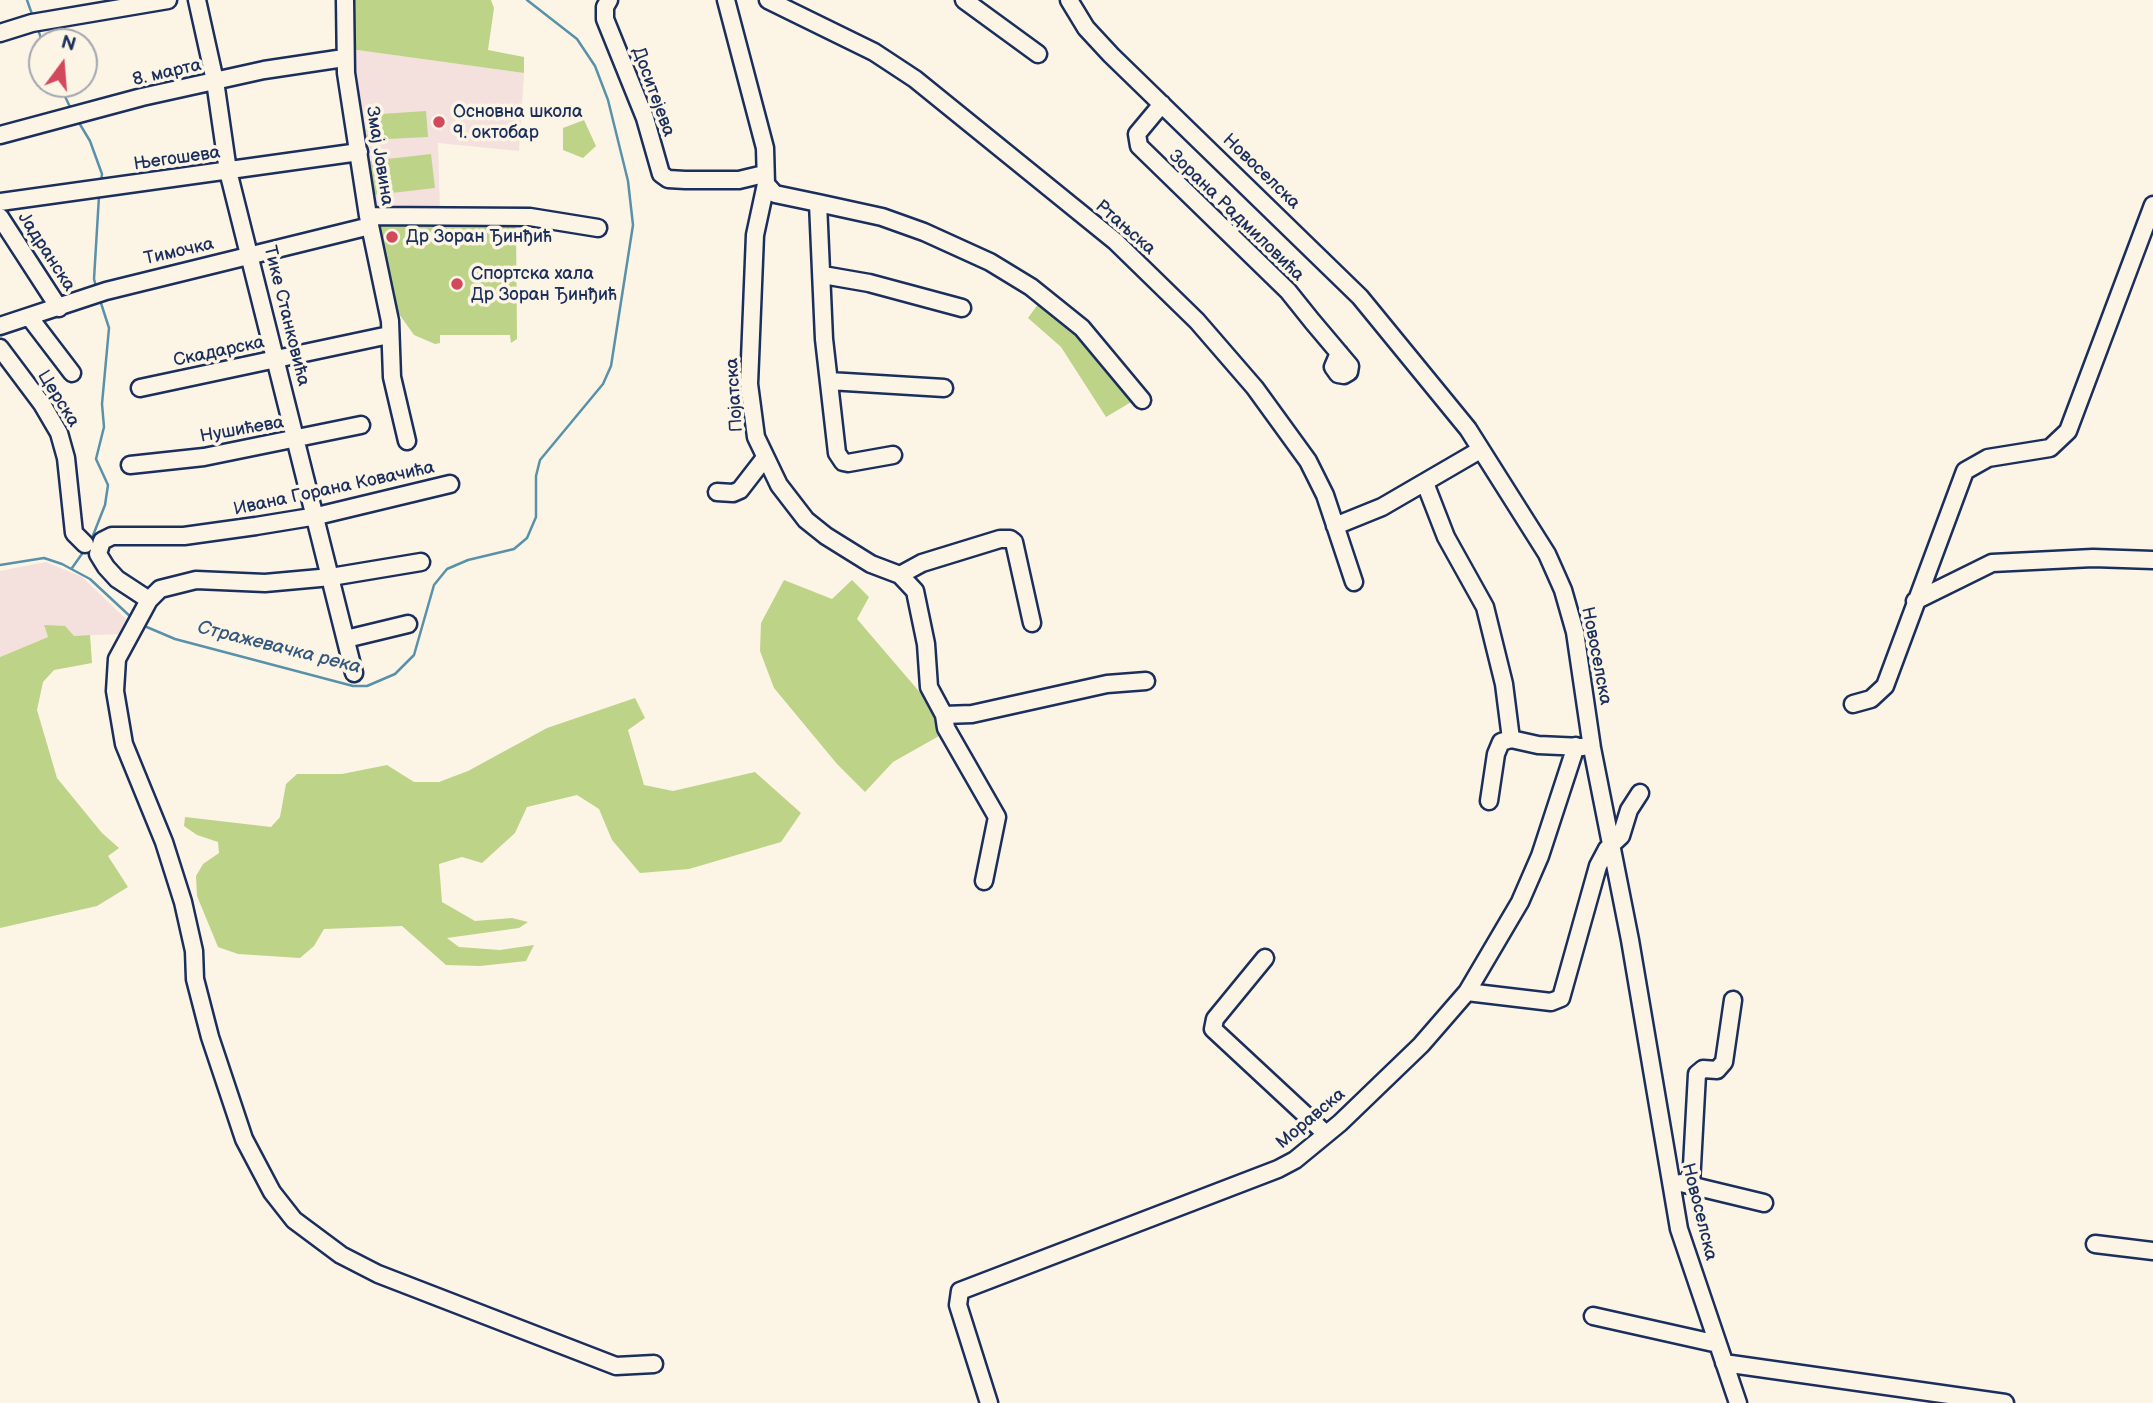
<!DOCTYPE html>
<html>
<head>
<meta charset="utf-8">
<style>
	body { margin:0 }
	#map { position:relative; width:2153px; height:1403px; overflow:hidden; background:#fcf5e5; font-family:"Balsamiq Sans",sans-serif }
	canvas { display:block }
	.north { position:absolute; left:28px; top:28px; width:70px; height:70px; box-sizing:border-box; background:#fcf5e5; border:2px solid #a2a6af; border-radius:50%; rotate:16deg; font-size:19px; font-weight:700; line-height:28px; text-align:center; color:#1b2f5e }
	.north::after { content:''; display:block; margin:auto; width:24px; height:32px; background:#d1495b; clip-path:polygon(50% 0,100% 100%,50% 72%,0 100%) }
</style>
</head>
<body>
<div id="map">
<canvas width="2153" height="1403"></canvas>
<div class="north">N</div>
</div>
<script>
const context = document.querySelector('canvas').getContext('2d');
context.lineJoin = 'round';
function paint(path, color) {
  context.fillStyle = color;
  context.fill(path, 'evenodd');
}
function poly(rows) {
  const path = new Path2D();
  for (const r of rows) {
    path.moveTo(r[0], r[1]);
    for (let i = 2; i < r.length; i += 2) path.lineTo(r[i], r[i + 1]);
  }
  return path;
}
function trace(path, color, width, dash) {
  context.strokeStyle = color;
  context.lineWidth = width;
  context.lineCap = dash ? 'butt' : 'round';
  context.setLineDash(dash || []);
  context.stroke(path);
}
function drawText(font, color, halo, rows, align = 'center') {
  context.font = font + ' "Balsamiq Sans",sans-serif';
  context.lineWidth = 7;
  context.setLineDash([]);
  context.textBaseline = 'middle';
  context.strokeStyle = halo;
  context.fillStyle = color;
  for (const [text, x, y, turn = 0] of rows) {
    context.save();
    context.translate(x, y);
    context.rotate((+turn || 0) * Math.PI / 180);
    context.textAlign = isNaN(turn) ? turn : align;
    if (halo) context.strokeText(text, 0, 0);
    context.fillText(text, 0, 0);
    context.restore();
  }
}
paint(poly([
	[350,49,524,73,519,151,438,143,440,211,373,210],
	[46,562,82,577,128,621,122,634,73,636,44,626,48,637,0,657,0,571]
]), '#f4e0dc');
paint(poly([
	[352,0,491,0,494,8,488,50,524,57,524,73,350,49],
	[426,111,428,137,367,140,366,115],
	[584,120,596,146,583,158,563,150,563,128],
	[431,154,435,188,374,195,370,161],
	[385,220,516,225,517,339,511,343,510,335,440,335,440,343,435,344,414,335,389,300,377,228],
	[1041,300,1079,330,1133,401,1106,417,1061,347,1028,318],
	[784,580,832,599,852,580,869,597,857,619,929,703,942,723,939,736,893,762,865,792,837,764,774,688,760,651,761,623],
	[44,625,65,626,74,636,90,635,92,663,54,670,43,682,37,710,57,778,102,833,119,848,108,856,128,887,97,906,0,928,0,657,48,637],
	[635,698,645,718,628,730,644,785,673,791,755,772,801,813,781,842,689,869,640,873,612,840,599,809,577,795,527,807,515,833,482,863,462,857,439,864,442,902,475,921,512,918,528,922,519,928,447,938,459,947,500,950,534,945,526,961,480,966,446,965,402,926,324,929,314,946,300,958,238,954,218,947,197,896,196,876,203,864,219,853,218,842,197,835,184,826,185,817,271,827,280,817,286,784,297,774,342,774,387,765,414,782,439,782,468,771,547,728]
]), '#bdd388');
trace(poly([
	[27,0,33,17],
	[38,29,42,42],
	[59,84,71,109],
	[78,121,90,141,102,174,101,182],
	[96,287,94,279,99,196],
	[90,543,105,505,108,485,96,459,104,427,102,404,109,328,100,300],
	[0,565,44,558,62,564,90,579,133,619],
	[72,568,84,551],
	[142,625,175,639,353,686,367,686,395,674,414,655,434,585,447,569,468,560,514,549,527,538,536,517,536,476,540,460,603,384,611,366,633,225,628,181,608,100,595,66,577,39,527,0]
]), '#5991aa', 2.5);
const minor = poly([
	[197,0,215,81,228,171,354,673],
	[345,0,346,73,368,216,390,321,392,377,407,441],
	[609,0,605,7,605,19,645,118,661,174,668,179,685,180,739,180,764,174],
	[726,0,765,148,766,184,755,235,749,384,756,437,779,485,806,520,826,536,871,564,900,575,915,591,926,644,929,687,944,715,972,714,1107,684,1146,681],
	[768,0,874,52,915,79,1115,241,1197,321,1255,388,1308,461,1325,495,1354,582],
	[964,0,1038,54],
	[1069,0,1086,28,1111,55,1360,297,1468,429,1547,554,1563,590,1575,632,1592,748,1630,940,1679,1229,1738,1403],
	[0,33,32,23,168,0],
	[1162,104,1137,134,1139,146,1288,291,1312,321,1339,353,1350,366,1349,372,1344,375,1338,374,1333,367,1339,353],
	[0,135,142,97,264,70,344,58],
	[766,184,775,194,818,203,824,339,837,453,843,462,848,463,893,455],
	[0,202,359,152],
	[818,203,882,217,924,232,990,262,1031,287,1082,328,1142,400],
	[368,216,530,217,598,228],
	[0,217,59,308],
	[823,275,869,283,962,308],
	[30,318,72,373],
	[0,326,106,291,370,226],
	[0,348,42,404,59,433,66,458,74,533,85,544],
	[829,381,944,388],
	[140,388,389,335],
	[130,465,204,457,361,425],
	[1425,483,1446,537,1485,607,1504,684,1511,739],
	[717,492,733,493,740,490,764,459],
	[1335,526,1382,507,1480,450],
	[421,562,331,577,265,583,196,580,160,589,149,600,117,659,115,691,124,744,164,842,183,902,194,951,195,979,210,1037,244,1139,272,1192,294,1220,341,1255,378,1274,616,1366,654,1364],
	[900,575,922,563,1000,539,1010,539,1014,542,1032,623],
	[149,600,117,579,106,567,98,554,102,541,112,536,184,536,256,526,317,516,450,484],
	[1915,601,1992,563,2093,558,2153,560],
	[346,639,408,624],
	[1853,704,1871,699,1885,686,1965,471,1988,458,2050,448,2068,431,2153,205],
	[944,715,946,728,997,817,984,881],
	[1489,801,1496,754,1501,742,1511,739,1538,745,1583,747],
	[1265,958,1215,1019,1213,1029,1326,1134],
	[1467,992,1551,1002,1561,998,1598,866,1607,849,1621,836,1629,810,1640,793],
	[1681,1183,1764,1203],
	[1691,1184,1697,1074,1703,1069,1717,1070,1724,1062,1733,1000],
	[2095,1244,2153,1251],
	[1593,1316,1718,1344],
	[1724,1363,2005,1403],
	[989,1403,958,1305,960,1291,1278,1169,1295,1160,1340,1123,1421,1045,1467,992,1520,902,1540,856,1576,746]
]);
trace(minor, '#1b2f5e', 21);
trace(minor, '#fcf5e5', 16);
for (const [x, y, r, color] of [
	[439,122,7,"#d1495b"],
	[392,237,7,"#d1495b"],
	[457,284,7,"#d1495b"]
]) {
  const dot = new Path2D();
  dot.arc(x, y, r, 0, 2 * Math.PI);
  context.fillStyle = color;
  context.fill(dot);
  trace(dot, '#fcf5e5', 2.5);
}
drawText('18px', '#1b2f5e', '#fcf5e5', [
	["8. марта",167,73,-13],
	["Доситејева",653,92,70],
	["Змај Јовина",379,156,81],
	["Његошева",177,159,-8],
	["Новоселска",1261,172,44],
	["Зорана Радмиловића",1236,216,44],
	["Ртањска",1125,228,41],
	["Јадранска",46,252,57],
	["Тимочка",179,252,-13],
	["Тике Станковића",286,316,76],
	["Скадарска",219,352,-12],
	["Појатска",735,395,-94],
	["Церска",58,399,58],
	["Нушићева",242,430,-10],
	["Ивана Горана Ковачића",334,489,-12],
	["Новоселска",1596,656,79],
	["Моравска",1311,1119,-40],
	["Новоселска",1699,1212,76]
]);
drawText('18px', '#1b2f5e', '#fcf5e5', [
	["Основна школа",453,112],
	["9. октобар",453,133],
	["Др Зоран Ђинђић",406,237],
	["Спортска хала",471,274],
	["Др Зоран Ђинђић",471,295]
], 'left');
drawText('italic 19px', '#35587e', '#fcf5e5', [
	["Стражевачка река",279,648,14]
]);
</script>
</body>
</html>
